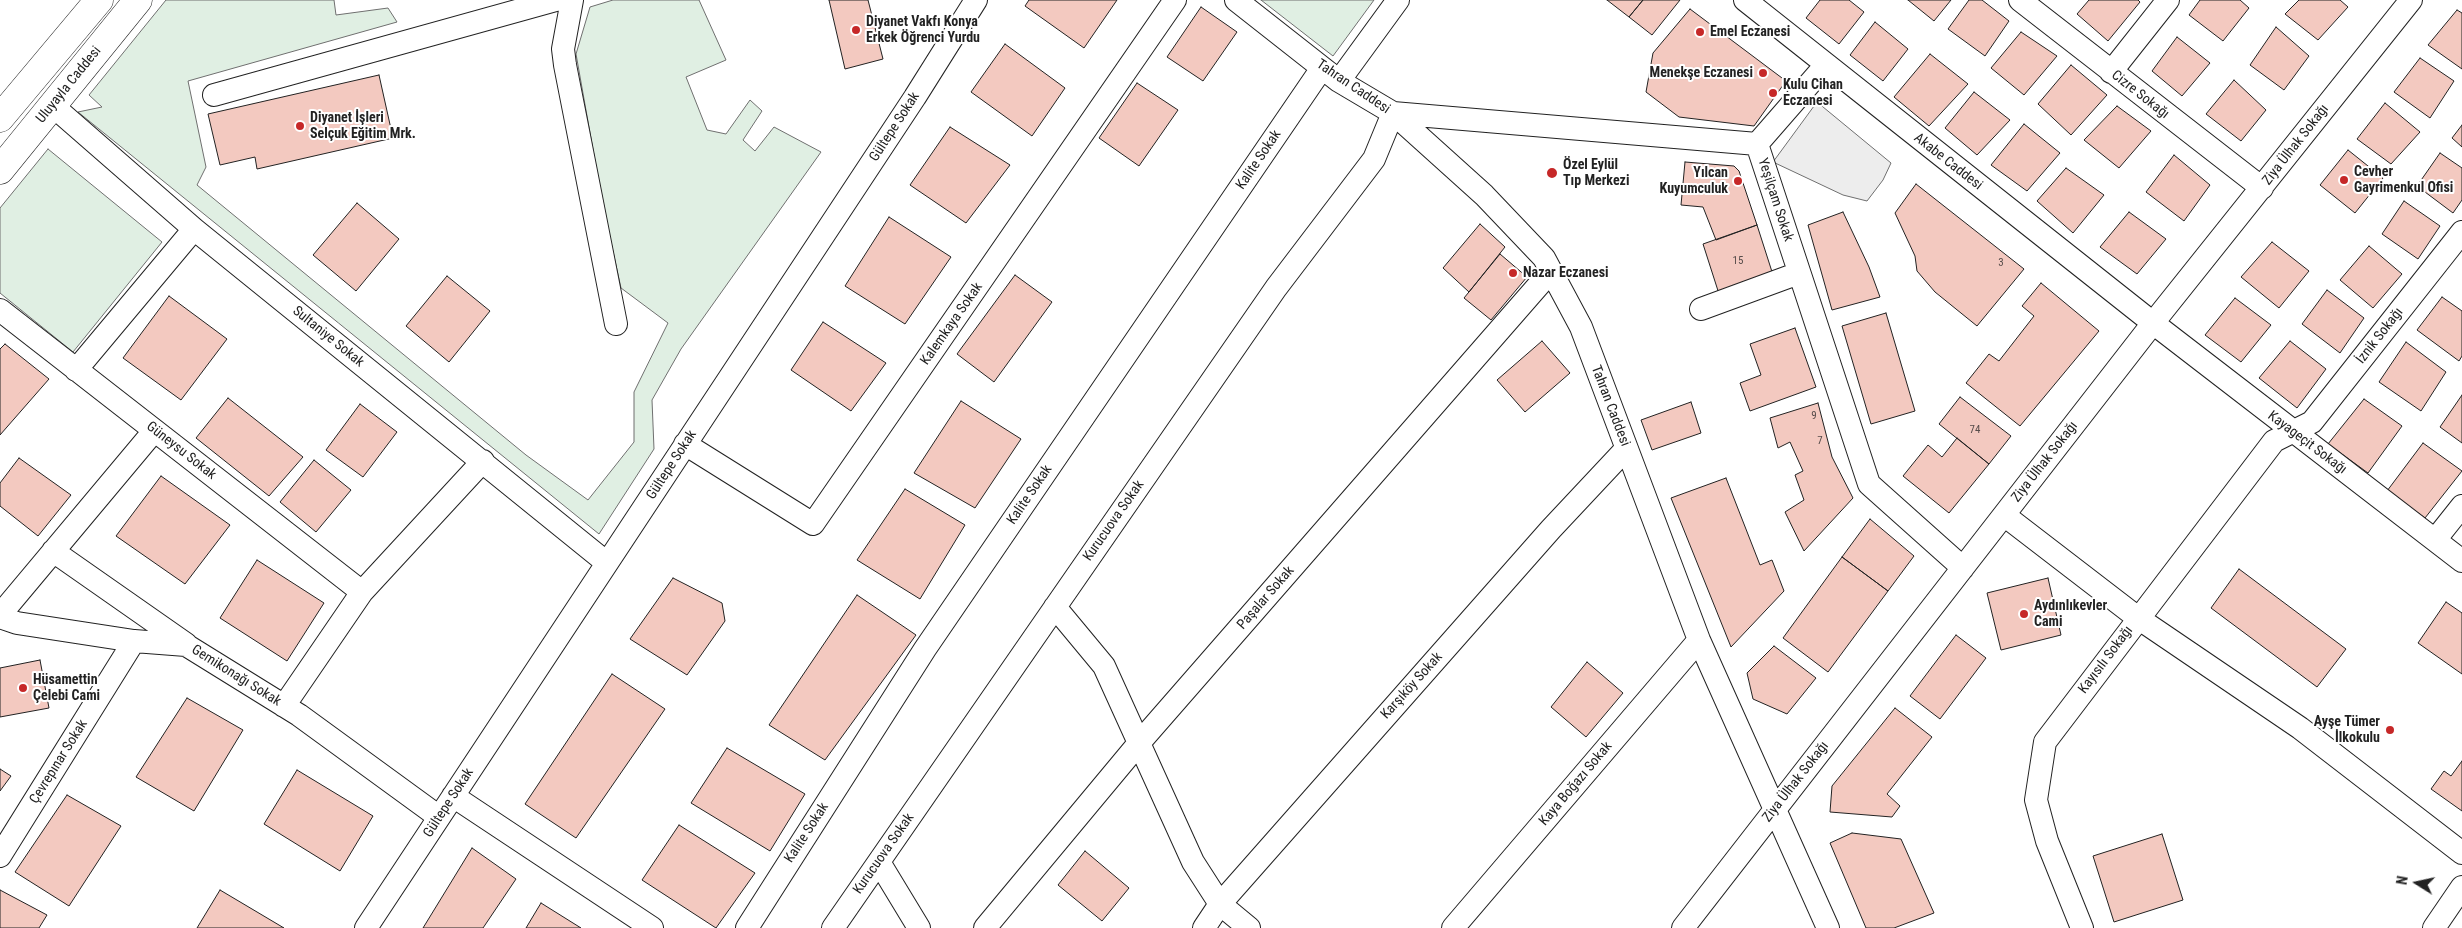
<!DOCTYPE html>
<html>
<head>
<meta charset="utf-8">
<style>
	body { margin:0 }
	#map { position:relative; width:2462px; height:928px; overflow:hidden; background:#fff; font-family:"Roboto Condensed",sans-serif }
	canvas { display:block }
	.north { position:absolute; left:2392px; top:858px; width:50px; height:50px; -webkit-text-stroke:4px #fff; paint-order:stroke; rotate:280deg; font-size:14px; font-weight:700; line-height:20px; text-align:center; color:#222 }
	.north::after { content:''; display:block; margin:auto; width:18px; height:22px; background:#222; clip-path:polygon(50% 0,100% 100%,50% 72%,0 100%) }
</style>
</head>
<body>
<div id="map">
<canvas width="2462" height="928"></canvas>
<div class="north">N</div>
</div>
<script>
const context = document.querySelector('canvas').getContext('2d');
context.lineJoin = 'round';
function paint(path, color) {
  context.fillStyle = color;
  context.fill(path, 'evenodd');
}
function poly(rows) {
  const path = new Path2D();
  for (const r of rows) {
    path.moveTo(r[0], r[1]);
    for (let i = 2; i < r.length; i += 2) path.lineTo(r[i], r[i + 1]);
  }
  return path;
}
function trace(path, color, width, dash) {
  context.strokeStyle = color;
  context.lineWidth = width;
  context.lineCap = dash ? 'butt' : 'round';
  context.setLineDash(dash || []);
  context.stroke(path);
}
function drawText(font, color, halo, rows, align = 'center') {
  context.font = font + ' "Roboto Condensed",sans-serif';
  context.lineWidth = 4;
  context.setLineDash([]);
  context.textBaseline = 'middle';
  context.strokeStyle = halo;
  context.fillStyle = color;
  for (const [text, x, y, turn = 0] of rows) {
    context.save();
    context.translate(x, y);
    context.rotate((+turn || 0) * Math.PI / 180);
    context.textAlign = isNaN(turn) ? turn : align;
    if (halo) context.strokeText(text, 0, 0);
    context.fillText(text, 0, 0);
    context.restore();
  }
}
const green = poly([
	[166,0,334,0,336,15,388,8,397,22,188,81,206,167,197,185,526,455,588,500,634,442,634,392,668,323,621,288,603,206,576,54,590,7,613,0,699,0,726,60,686,77,707,130,726,134,750,100,762,111,743,140,755,151,774,127,821,152,681,349,652,400,654,449,599,534,78,112,102,107,89,95,166,0],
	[1261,0,1374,0,1333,56,1261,0],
	[48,149,162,242,73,352,0,293,0,208,48,149]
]);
paint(green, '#e0efe3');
trace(green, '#6f6f6f', 1);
const parking = poly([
	[1817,102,1891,163,1883,180,1867,201,1843,195,1773,162,1817,102]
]);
paint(parking, '#ededed');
trace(parking, '#6f6f6f', 1);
const building = poly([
	[829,0,868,0,883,59,845,69,829,0],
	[1029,0,1117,0,1084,48,1025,6,1029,0],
	[1607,0,1643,0,1629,17,1607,0],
	[1643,0,1680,0,1652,35,1629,17,1643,0],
	[1820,0,1849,0,1864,12,1839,44,1806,18,1820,0],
	[1908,0,1951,0,1934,21,1908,0],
	[1969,0,1982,0,2009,21,1985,56,1948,29,1969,0],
	[2089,0,2138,0,2140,2,2108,41,2077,14,2089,0],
	[2200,0,2240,0,2249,8,2223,41,2189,15,2200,0],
	[2299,0,2340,0,2348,7,2318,40,2285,14,2299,0],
	[1201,7,1237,32,1203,81,1167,57,1201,7],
	[1690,9,1786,81,1754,126,1679,117,1646,92,1653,53,1690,9],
	[2457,10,2462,13,2462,69,2428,45,2457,10],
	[1875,22,1908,49,1883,81,1850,55,1875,22],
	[2276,27,2309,56,2284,90,2250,65,2276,27],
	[2021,32,2057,56,2024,95,1991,68,2021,32],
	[2177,37,2210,63,2182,96,2152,71,2177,37],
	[1005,44,1065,88,1032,136,971,92,1005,44],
	[1930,54,1968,84,1929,126,1894,97,1930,54],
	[2420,58,2454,81,2430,118,2394,92,2420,58],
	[2071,65,2107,95,2071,135,2038,104,2071,65],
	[379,75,393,138,257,169,255,157,220,165,208,114,379,75],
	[2234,80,2266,110,2241,141,2206,114,2234,80],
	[1137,83,1178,110,1139,166,1099,138,1137,83],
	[1974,92,2010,120,1977,155,1945,128,1974,92],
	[2385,103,2420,132,2391,164,2357,139,2385,103],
	[2117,106,2151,131,2119,168,2084,140,2117,106],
	[2024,124,2060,153,2027,191,1991,165,2024,124],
	[2462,125,2462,147,2452,138,2462,125],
	[950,127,1010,165,966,223,910,185,950,127],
	[2348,150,2383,178,2355,213,2320,185,2348,150],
	[2440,153,2462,168,2462,200,2453,213,2417,186,2440,153],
	[2174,155,2210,185,2184,221,2146,192,2174,155],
	[1685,162,1734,166,1739,171,1757,225,1716,240,1703,207,1681,205,1685,162],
	[2066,168,2104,195,2073,233,2037,201,2066,168],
	[1916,184,2024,269,1977,326,1935,292,1917,271,1915,256,1895,213,1916,184],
	[2404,201,2440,226,2418,259,2382,234,2404,201],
	[357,203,399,239,356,291,313,255,357,203],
	[1843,212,1869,267,1880,297,1832,310,1808,225,1843,212],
	[2129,212,2166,239,2137,274,2100,247,2129,212],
	[889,217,951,257,905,324,845,286,889,217],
	[1480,224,1505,247,1469,292,1443,268,1480,224],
	[1757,225,1774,278,1720,297,1703,244,1757,225],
	[2272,242,2309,271,2279,308,2241,277,2272,242],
	[2369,246,2402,274,2373,308,2340,280,2369,246],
	[1500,254,1527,277,1491,320,1464,298,1500,254],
	[1015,275,1052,302,994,382,957,354,1015,275],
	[447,276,490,311,449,362,406,326,447,276],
	[2041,283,2099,331,2020,426,1966,383,1989,354,1999,361,2034,316,2022,306,2041,283],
	[2327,290,2364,318,2340,353,2302,324,2327,290],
	[169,296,227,339,181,400,123,358,169,296],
	[2442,297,2462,311,2462,356,2459,361,2417,330,2442,297],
	[2235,298,2271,325,2241,362,2205,335,2235,298],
	[1886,313,1915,411,1871,424,1842,326,1886,313],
	[823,322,886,363,851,411,791,370,823,322],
	[1795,328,1816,387,1750,411,1740,383,1761,375,1750,344,1795,328],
	[1542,341,1570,373,1525,412,1497,380,1542,341],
	[2290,341,2326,369,2297,408,2259,378,2290,341],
	[2406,342,2446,372,2421,411,2379,382,2406,342],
	[5,344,49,379,0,435,0,349,5,344],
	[2462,395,2462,443,2440,427,2462,395],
	[1960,397,2011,436,1989,464,1939,424,1960,397],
	[228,398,303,457,269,496,196,438,228,398],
	[2364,399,2402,426,2368,473,2328,444,2364,399],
	[961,401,1021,439,975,508,914,473,961,401],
	[1691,402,1701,433,1652,450,1641,420,1691,402],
	[1818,403,1832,457,1853,498,1804,551,1785,512,1804,500,1795,475,1803,471,1790,442,1778,448,1770,418,1818,403],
	[360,404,397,432,363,477,326,450,360,404],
	[1957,438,1989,464,1949,513,1903,476,1928,445,1942,457,1957,438],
	[2423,443,2462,471,2425,518,2387,491,2423,443],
	[19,458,71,495,38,536,0,506,0,483,19,458],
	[314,460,351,490,316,532,280,502,314,460],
	[161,476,230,525,185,584,116,536,161,476],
	[1726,478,1760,565,1772,560,1784,591,1731,647,1671,498,1726,478],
	[905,489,965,525,920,599,857,560,905,489],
	[1870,519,1914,556,1888,591,1842,557,1870,519],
	[1842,557,1888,591,1828,672,1783,638,1842,557],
	[257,560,324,603,287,661,220,618,257,560],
	[2239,569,2346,649,2317,687,2211,608,2239,569],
	[673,578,722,603,725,621,687,675,630,639,673,578],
	[2048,578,2061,635,2001,650,1987,593,2048,578],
	[857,595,916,635,825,760,769,725,857,595],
	[2446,602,2462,613,2462,674,2418,643,2446,602],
	[1956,635,1986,658,1940,719,1910,696,1956,635],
	[1774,646,1816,678,1787,714,1753,699,1747,673,1774,646],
	[40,660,49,708,0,717,0,668,40,660],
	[1587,662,1623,693,1586,737,1551,707,1587,662],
	[612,674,665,709,576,838,525,804,612,674],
	[187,698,243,730,194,811,136,777,187,698],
	[1895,708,1932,737,1887,794,1900,806,1892,817,1830,812,1832,786,1895,708],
	[727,748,805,794,770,851,691,803,727,748],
	[2462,761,2462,811,2431,789,2444,771,2451,776,2462,761],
	[0,769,11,776,0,791,0,769],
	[297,770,373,816,340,871,264,824,297,770],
	[67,795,121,826,69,906,15,872,67,795],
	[679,825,755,873,716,928,642,880,679,825],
	[1852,833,1901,839,1934,913,1894,928,1866,928,1830,843,1852,833],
	[2162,834,2183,900,2114,922,2093,856,2162,834],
	[472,848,516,879,483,928,423,928,472,848],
	[1085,851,1129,888,1102,921,1058,885,1085,851],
	[0,890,47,915,39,928,0,928,0,890],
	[220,890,284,928,197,928,220,890],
	[541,903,581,928,526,928,541,903]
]);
paint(building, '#f3c9c0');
trace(building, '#222', 1);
const minor = poly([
	[572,0,563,49,565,65,616,324],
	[1236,0,1339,81,1393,113,1484,195,1544,258,1581,327,1699,640,1828,928],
	[1745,0,2153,323,2462,561],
	[2020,0,2262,188],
	[2111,72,2168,0],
	[1339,81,1398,0],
	[214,95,556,0],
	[53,106,194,229,607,563],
	[1757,144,1825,66],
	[1701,309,1799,273],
	[0,310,362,592],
	[76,370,194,229],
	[685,444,813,524,1175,0],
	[2004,515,2138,618,2300,728,2462,853],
	[2435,540,2462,506],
	[53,551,186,644],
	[1055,607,1104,666,1193,862,1220,904,1249,928],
	[0,615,154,431],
	[0,617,17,623,134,641,186,645,299,715,439,817],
	[284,706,362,592,483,461],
	[453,796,652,928],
	[0,856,134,641],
	[879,862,919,928],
	[366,928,915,97,976,0],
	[747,928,925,649,1322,68],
	[833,928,1276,288,1374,159,1393,113,1757,144,1869,484,1963,568],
	[985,928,1139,743,1551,271],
	[1204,928,1220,904,1551,529,1626,449],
	[1453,928,1699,640],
	[1683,928,2153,323,2411,0],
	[2082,928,2047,841,2036,800,2045,742,2274,441,2312,422,2462,232],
	[2434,928,2462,887]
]);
const major = poly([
	[0,118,99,0],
	[0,170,138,0]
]);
trace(minor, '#222', 24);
trace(major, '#222', 29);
trace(minor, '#fff', 22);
trace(major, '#fff', 28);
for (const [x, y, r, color] of [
	[856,30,5,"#c62828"],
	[1700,32,5,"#c62828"],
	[1763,73,5,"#c62828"],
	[1773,93,5,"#c62828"],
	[300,126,5,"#c62828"],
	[1552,173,6,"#c62828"],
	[2344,180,5,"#c62828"],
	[1738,181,5,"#c62828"],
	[1513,273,5,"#c62828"],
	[2024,614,5,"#c62828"],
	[23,688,5,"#c62828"],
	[2390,730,5,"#c62828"]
]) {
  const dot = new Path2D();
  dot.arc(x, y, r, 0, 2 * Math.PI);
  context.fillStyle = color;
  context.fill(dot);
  trace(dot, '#fff', 2);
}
drawText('11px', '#564c4a', null, [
	["15",1738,261],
	["3",2001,263],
	["9",1814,416],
	["74",1975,430],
	["7",1820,441]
]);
drawText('bold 14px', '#222', '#fff', [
	["Diyanet Vakfı Konya",866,22],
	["Erkek Öğrenci Yurdu",866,38],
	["Emel Eczanesi",1710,32],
	["Menekşe Eczanesi",1753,73,"right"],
	["Kulu Cihan",1783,85],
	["Eczanesi",1783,101],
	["Diyanet İşleri",310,118],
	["Selçuk Eğitim Mrk.",310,134],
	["Özel Eylül",1563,165],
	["Tıp Merkezi",1563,181],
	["Cevher",2354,172],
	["Gayrimenkul Ofisi",2354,188],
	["Yılcan",1728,173,"right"],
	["Kuyumculuk",1728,189,"right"],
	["Nazar Eczanesi",1523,273],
	["Aydınlıkevler",2034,606],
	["Cami",2034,622],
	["Hüsamettin",33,680],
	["Çelebi Cami",33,696],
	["Ayşe Tümer",2380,722,"right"],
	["İlkokulu",2380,738,"right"]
], 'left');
drawText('14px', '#222', '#fff', [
	["Uluyayla Caddesi",69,85,-51],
	["Tahran Caddesi",1353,87,34],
	["Cizre Sokağı",2140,95,38],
	["Gültepe Sokak",895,127,-57],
	["Ziya Ülhak Sokağı",2296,145,-52],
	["Kalite Sokak",1259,160,-56],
	["Akabe Caddesi",1948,162,38],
	["Yeşilçam Sokak",1775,200,72],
	["Kalemkaya Sokak",952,324,-55],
	["İznik Sokağı",2380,336,-52],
	["Sultaniye Sokak",328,337,39],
	["Tahran Caddesi",1610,406,69],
	["Kayageçit Sokağı",2307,443,37],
	["Güneysu Sokak",181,451,38],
	["Ziya Ülhak Sokağı",2045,462,-52],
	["Gültepe Sokak",672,465,-57],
	["Kalite Sokak",1030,495,-56],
	["Kurucuova Sokak",1114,521,-55],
	["Paşalar Sokak",1266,598,-49],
	["Kayısılı Sokağı",2106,660,-53],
	["Gemikonağı Sokak",236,676,32],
	["Karşıköy Sokak",1412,686,-48],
	["Çevrepınar Sokak",59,762,-58],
	["Ziya Ülhak Sokağı",1796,782,-52],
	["Kaya Boğazı Sokak",1576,784,-50],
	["Gültepe Sokak",449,803,-57],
	["Kalite Sokak",807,833,-57],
	["Kurucuova Sokak",884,854,-55]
]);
</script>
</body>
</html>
